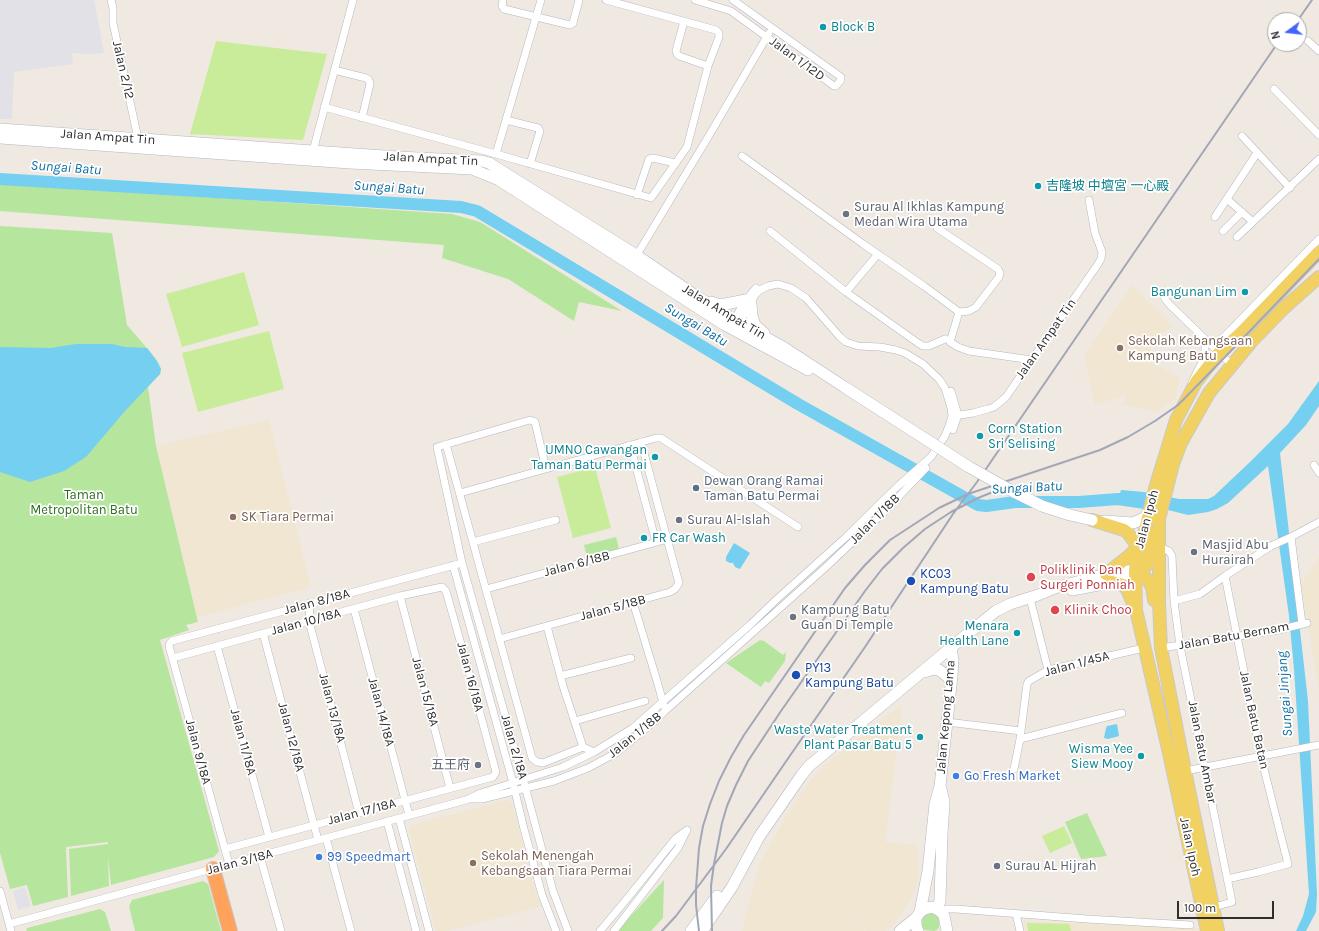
<!DOCTYPE html>
<html>
<head>
<meta charset="utf-8">
<style>
	body { margin:0 }
	#map { position:relative; width:1319px; height:931px; overflow:hidden; background:#efe9e1; font-family:Karla,sans-serif }
	canvas { display:block }
	.north { position:absolute; left:1267px; top:12px; width:40px; height:40px; box-sizing:border-box; background:#fff; border:1px solid #ababab; border-radius:50%; rotate:255deg; font-size:11px; font-weight:700; line-height:16px; text-align:center; color:#2e2e2e }
	.north::after { content:''; display:block; margin:auto; width:14px; height:18px; background:#4264fb; clip-path:polygon(50% 0,100% 100%,50% 72%,0 100%) }
	.scale { position:absolute; left:1177px; top:901px; width:97px; height:18px; box-sizing:border-box; border:2px solid #2e2e2e; border-top:0; padding-left:5px; font-size:12px; line-height:14px; white-space:nowrap; color:#2e2e2e; -webkit-text-stroke:3px #fff; paint-order:stroke }
</style>
</head>
<body>
<div id="map">
<canvas width="1319" height="931"></canvas>
<div class="north">N</div>
<div class="scale">100 m</div>
</div>
<script>
const context = document.querySelector('canvas').getContext('2d');
context.lineJoin = 'round';
function paint(path, color) {
  context.fillStyle = color;
  context.fill(path, 'evenodd');
}
function poly(rows) {
  const path = new Path2D();
  for (const r of rows) {
    path.moveTo(r[0], r[1]);
    for (let i = 2; i < r.length; i += 2) path.lineTo(r[i], r[i + 1]);
  }
  return path;
}
function trace(path, color, width, dash) {
  context.strokeStyle = color;
  context.lineWidth = width;
  context.lineCap = dash ? 'butt' : 'round';
  context.setLineDash(dash || []);
  context.stroke(path);
}
function drawText(font, color, halo, rows, align = 'center') {
  context.font = font + ' Karla,"Noto Sans SC",sans-serif';
  context.lineWidth = 3.5;
  context.setLineDash([]);
  context.textBaseline = 'middle';
  context.strokeStyle = halo;
  context.fillStyle = color;
  for (const [text, x, y, turn = 0] of rows) {
    context.save();
    context.translate(x, y);
    context.rotate((+turn || 0) * Math.PI / 180);
    context.textAlign = isNaN(turn) ? turn : align;
    if (halo) context.strokeText(text, 0, 0);
    context.fillText(text, 0, 0);
    context.restore();
  }
}
paint(poly([
	[0,0,94,0,104,53,89,54,72,53,73,64,14,72,12,119,0,119],
	[25,887,31,906,18,910,13,891]
]), '#e3e1e8');
paint(poly([
	[1132,285,1173,326,1153,340,1147,361,1180,377,1176,398,1157,412,1123,405,1126,395,1095,405,1084,356],
	[269,420,311,587,197,617,156,446],
	[1319,557,1319,691,1301,584],
	[902,704,885,842,918,845,918,877,913,896,892,927,884,931,865,931,861,892,864,931,742,931,760,863,784,820,808,784,825,765],
	[506,800,512,803,536,895,541,906,448,931,436,931,409,831,412,825],
	[1023,921,1199,928,1199,931,1025,931]
]), '#f0e6d1');
paint(poly([
	[0,183,452,214,480,222,622,311,579,302,574,321,508,279,442,258,444,245,0,211],
	[0,226,112,233,127,325,152,354,157,361,161,369,160,374,148,387,156,446,198,622,186,625,189,630,160,640,219,851,214,857,111,885,108,857,109,886,71,896,69,849,108,844,108,842,66,847,68,897,33,906,27,885,10,889,0,853],
	[616,537,619,549,587,557,584,545],
	[760,640,764,641,783,655,786,652,785,661,769,683,765,681,761,687,726,663],
	[1087,813,1107,856,1081,859,1065,822],
	[664,880,663,918,651,931,617,931],
	[203,881,208,884,221,931,135,931,129,906,132,900],
	[100,909,105,912,111,931,26,931,27,928],
	[927,912,937,913,939,921,939,927,937,930,934,931,925,930,922,928,921,917]
]), '#b6e59e');
paint(poly([
	[216,41,327,54,303,140,190,134],
	[244,272,259,325,182,347,166,294],
	[269,331,284,389,198,412,182,353],
	[595,467,611,528,573,538,557,477],
	[1064,826,1072,843,1050,853,1042,836],
	[1027,923,1069,924,1071,931,1028,931]
]), '#c9ec9a');
paint(poly([
	[76,344,112,344,125,347,147,348,157,361,161,369,160,374,125,411,86,457,64,471,30,482,0,472,0,347,51,348],
	[1319,381,1319,406,1306,425,1280,453,1308,701,1317,894,1316,912,1306,931,1296,931,1303,916,1309,894,1294,669,1289,616,1268,466,1228,503,1217,509,1208,512,1188,515,1128,500,1119,497,1121,490,1144,492,1179,499,1208,499,1214,496,1251,461,1288,424],
	[734,543,750,553,740,569,735,567,733,563,730,563,726,561,726,557],
	[1117,724,1119,736,1108,739,1104,738,1106,728,1107,726]
]), '#75cff0');
trace(poly([
	[0,179,461,207,477,211,798,404,978,505,986,506,1015,502,1079,502,1118,499,1145,503]
]), '#75cff0', 12);
const street = poly([
	[111,0,113,8,113,23,139,143],
	[503,0,502,6,504,9,570,25,573,23,579,0],
	[695,0,731,11,834,86,836,86,841,80,841,77,733,0],
	[684,21,676,51,677,54,679,56,708,66],
	[1308,41,1319,51],
	[334,70,366,78,369,80,370,84,362,118],
	[1274,89,1319,135],
	[324,107,496,154,651,198,687,147,708,66,719,37,719,33,716,30,606,0],
	[506,120,538,128,540,131,530,164],
	[1242,136,1290,188],
	[313,151,353,0],
	[496,154,541,0],
	[742,156,863,244,924,286,959,312,950,342,958,347,969,351,1032,360],
	[637,195,649,159,653,158,675,163],
	[1227,199,1253,222],
	[1215,217,1257,153],
	[937,228,998,269,1000,273,999,277,976,307,969,311,959,312],
	[770,231,846,292,918,343,923,346,929,346,945,339],
	[1223,231,1242,212],
	[1237,237,1319,159],
	[635,258,710,134,769,33],
	[846,292,878,254],
	[1165,299,1170,305,1232,365],
	[732,323,746,300,756,288],
	[1221,340,1319,239],
	[1192,382,1203,360,1205,350,1205,339],
	[951,391,958,415,953,430],
	[954,416,973,413,988,409,994,407,1006,397,1096,267,1101,259,1102,252,1095,233,1089,200],
	[446,444,532,758,537,762,543,763,583,747,594,752],
	[630,445,656,542],
	[1314,465,1319,473],
	[546,469,535,422,533,421,530,420,437,447,462,563,522,775,553,891,568,931],
	[460,493,656,438,661,438,798,527],
	[1291,537,1302,624],
	[473,542,556,520],
	[1159,547,1169,551,1172,556,1174,601,1180,646,1232,902,1214,907],
	[453,565,513,783,524,829,542,895,556,931],
	[1225,576,1261,757,1288,864,1258,872,1227,879],
	[486,589,668,539],
	[400,596,450,788],
	[1030,598,1048,670],
	[1174,601,1200,594,1225,576,1271,546,1291,537,1319,522],
	[633,602,657,681,664,706],
	[310,603,309,621,359,813],
	[354,609,409,815],
	[547,626,563,686,583,747],
	[263,633,318,840],
	[499,639,670,592,675,589,679,583,641,442],
	[217,646,269,837],
	[1161,648,1278,630,1307,623],
	[173,658,400,596,442,587,446,591,470,676,496,772,493,777,225,849],
	[560,676,631,658],
	[575,721,645,701],
	[947,722,1021,731],
	[1020,739,1122,713],
	[1014,769,1020,739,1027,684,1029,681,1048,670,1144,648],
	[1185,771,1319,745],
	[470,799,482,799,554,781,588,768,616,753,656,720,665,711,826,567,883,513,926,468],
	[399,818,429,931],
	[387,821,416,931],
	[326,838,351,931],
	[260,856,281,931],
	[229,864,169,646,170,643,172,641,462,563],
	[0,891,11,931],
	[941,912,947,909,956,909,1087,919,1190,925],
	[1016,914,1020,931],
	[9,924,466,800,481,793,563,767,594,752,633,728,751,624,777,599,845,538,898,486,931,457,945,436,950,423,952,416,951,408,945,388,939,379,923,364,905,353,896,350,880,347,858,346,846,342,840,337,806,298,791,288,778,284,768,286,760,290,755,295,737,327],
	[600,931,626,900,676,838,687,830],
	[614,931,678,848,686,832]
]);
const secondary = poly([
	[0,129,398,157,482,161,489,163,636,255,693,294,734,320,783,347,846,388],
	[0,138,350,163,472,169,499,180,725,325,808,370],
	[711,302,720,305,746,300],
	[751,304,752,316,755,325,764,333],
	[1105,521,1133,523,1144,518,1151,510],
	[1072,590,1135,578],
	[924,672,934,669,939,670,948,677,951,682],
	[937,909,940,901,942,834,944,802,941,789],
	[920,912,928,871,935,804,940,786,952,676,953,660,951,648],
	[691,931,717,896],
	[702,931,732,887,759,837,801,776,809,766,960,640,996,611,1010,604,1038,595,1055,588,1106,574,1124,571,1135,571],
	[900,931,916,918],
	[918,931,916,926,916,918,920,912,925,909,931,907,937,909,942,913,944,916,947,931]
]);
const primary = poly([
	[1092,520,1124,530,1128,533,1138,547],
	[1135,571,1141,574,1147,579,1152,587,1154,600],
	[1106,574,1129,556,1138,547],
	[1136,578,1143,571,1147,563,1155,533],
	[1112,582,1123,585,1127,589,1134,606],
	[1207,931,1169,753,1136,610,1135,571,1138,547,1143,538,1156,485,1176,420,1196,382,1219,353,1243,331,1319,252],
	[1218,931,1185,771,1161,648,1159,602,1159,519,1173,464,1181,443,1209,393,1252,341,1284,308,1319,277]
]);
const highway = poly([
	[213,869,230,931]
]);
trace(street, '#b4b7c1', 8);
trace(secondary, '#b4b7c1', 12);
trace(primary, '#c9c9c9', 14);
trace(highway, '#c9c9c9', 16);
trace(street, '#fff', 7);
trace(secondary, '#fff', 11);
trace(primary, '#f2d163', 12);
trace(highway, '#ffa35c', 14);
trace(poly([
	[1298,20,1312,0],
	[662,931,676,916,726,849,787,760,865,647,953,514,977,482,1277,44],
	[699,931,696,905,696,888,699,848,703,826,710,804,719,781,731,757,744,735,845,588,865,565,890,540,939,508,968,494,1100,450,1128,437,1155,421,1178,405,1226,356,1246,335,1319,259],
	[712,931,711,886,714,864,722,823,727,806,736,785,748,761,781,711,865,591,882,569,903,548,925,529,951,512,978,498,1010,485]
]), '#a3a6b8', 2);
const secondaryBridge = poly([
	[846,388,969,467,1012,491,1042,506,1070,515,1092,520]
]);
trace(secondaryBridge, '#b4b7c1', 12, []);
trace(secondaryBridge, '#fff', 11);
for (const [x, y, r, color] of [
	[823,27,4,"#0f9aa8"],
	[1038,186,4,"#0f9aa8"],
	[846,214,4,"#6b7280"],
	[1245,292,4,"#0f9aa8"],
	[1120,348,4,"#8d6e63"],
	[980,436,4,"#0f9aa8"],
	[655,457,4,"#0f9aa8"],
	[696,488,4,"#5c6f8a"],
	[233,517,4,"#8d6e63"],
	[679,520,4,"#6b7280"],
	[644,538,4,"#0f9aa8"],
	[1194,552,4,"#6b7280"],
	[1031,577,5,"#e0444e"],
	[911,581,5,"#1a4fb4"],
	[1055,610,5,"#e0444e"],
	[793,617,4,"#6b7280"],
	[1017,633,4,"#0f9aa8"],
	[796,675,5,"#1a4fb4"],
	[920,737,4,"#0f9aa8"],
	[1141,756,4,"#0f9aa8"],
	[478,765,4,"#6b7280"],
	[956,776,4,"#3f7fe0"],
	[319,857,4,"#3f7fe0"],
	[473,863,4,"#8d6e63"],
	[997,866,4,"#6b7280"]
]) {
  const dot = new Path2D();
  dot.arc(x, y, r, 0, 2 * Math.PI);
  context.fillStyle = color;
  context.fill(dot);
  trace(dot, '#fff', 1.5);
}
drawText('13px', '#0d838f', '#fff', [
	["Block B",831,27,"left"],
	["吉隆坡 中壇宮 一心殿",1046,186,"left"],
	["Bangunan Lim",1237,292],
	["Corn Station",988,429,"left"],
	["Sri Selising",988,444,"left"],
	["UMNO Cawangan",647,450],
	["Taman Batu Permai",647,465],
	["FR Car Wash",652,538,"left"],
	["Menara",1009,626],
	["Health Lane",1009,641],
	["Waste Water Treatment",912,730],
	["Plant Pasar Batu 5",912,745],
	["Wisma Yee",1133,749],
	["Siew Mooy",1133,764]
], 'right');
drawText('13px', '#2e2e2e', '#fff', [
	["Jalan 1/12D",797,59,36],
	["Jalan 2/12",123,70,77],
	["Jalan Ampat Tin",108,137,4],
	["Jalan Ampat Tin",431,159,3],
	["Jalan Ampat Tin",724,312,31],
	["Jalan Ampat Tin",1046,339,-55],
	["Jalan 1/18B",875,519,-45],
	["Jalan Ipoh",1147,519,-75],
	["Jalan 6/18B",577,564,-15],
	["Jalan 8/18A",317,602,-15],
	["Jalan 5/18B",613,608,-15],
	["Jalan 10/18A",306,622,-15],
	["Jalan Batu Bernam",1234,636,-10],
	["Jalan 1/45A",1077,664,-15],
	["Jalan 16/18A",470,677,75],
	["Jalan 15/18A",425,692,75],
	["Jalan 13/18A",332,708,75],
	["Jalan 14/18A",381,712,75],
	["Jalan Kepong Lama",946,717,-85],
	["Jalan Batu Batan",1254,720,78],
	["Jalan 1/18B",635,735,-39],
	["Jalan 12/18A",291,737,75],
	["Jalan 11/18A",243,742,75],
	["Jalan 2/18A",514,747,74],
	["Jalan 9/18A",198,752,75],
	["Jalan Batu Ambar",1202,752,79],
	["Jalan 17/18A",362,812,-15],
	["Jalan Ipoh",1190,847,78],
	["Jalan 3/18A",240,862,-15]
]);
drawText('13px', '#5b616d', '#fff', [
	["Surau Al Ikhlas Kampung",854,207],
	["Medan Wira Utama",854,222],
	["Surau Al-Islah",687,520],
	["Masjid Abu",1202,545],
	["Hurairah",1202,560],
	["Kampung Batu",801,610],
	["Guan Di Temple",801,625],
	["五王府",470,765,"right"],
	["Surau AL Hijrah",1005,866]
], 'left');
drawText('13px', '#785e54', '#fff', [
	["Sekolah Kebangsaan",1128,341],
	["Kampung Batu",1128,356],
	["SK Tiara Permai",241,517],
	["Sekolah Menengah",481,856],
	["Kebangsaan Tiara Permai",481,871]
], 'left');
drawText('13px', '#4e5e75', '#fff', [
	["Dewan Orang Ramai",704,481],
	["Taman Batu Permai",704,496]
], 'left');
drawText('13px', '#2c6e1b', '#fff', [
	["Taman",84,495],
	["Metropolitan Batu",84,510]
]);
drawText('13px', '#be3a42', '#fff', [
	["Poliklinik Dan",1040,570],
	["Surgeri Ponniah",1040,585],
	["Klinik Choo",1064,610]
], 'left');
drawText('13px', '#164399', '#fff', [
	["KC03",920,574],
	["Kampung Batu",920,589],
	["PY13",805,668],
	["Kampung Batu",805,683]
], 'left');
drawText('13px', '#366cbe', '#fff', [
	["Go Fresh Market",964,776],
	["99 Speedmart",327,857]
], 'left');
drawText('italic 14px', '#0d6fa3', '#fff', [
	["Sungai Batu",66,168,4],
	["Sungai Batu",389,188,4],
	["Sungai Batu",696,325,31],
	["Sungai Batu",1027,488,-3],
	["Sungai Jinjang",1285,694,-94]
]);
</script>
</body>
</html>
